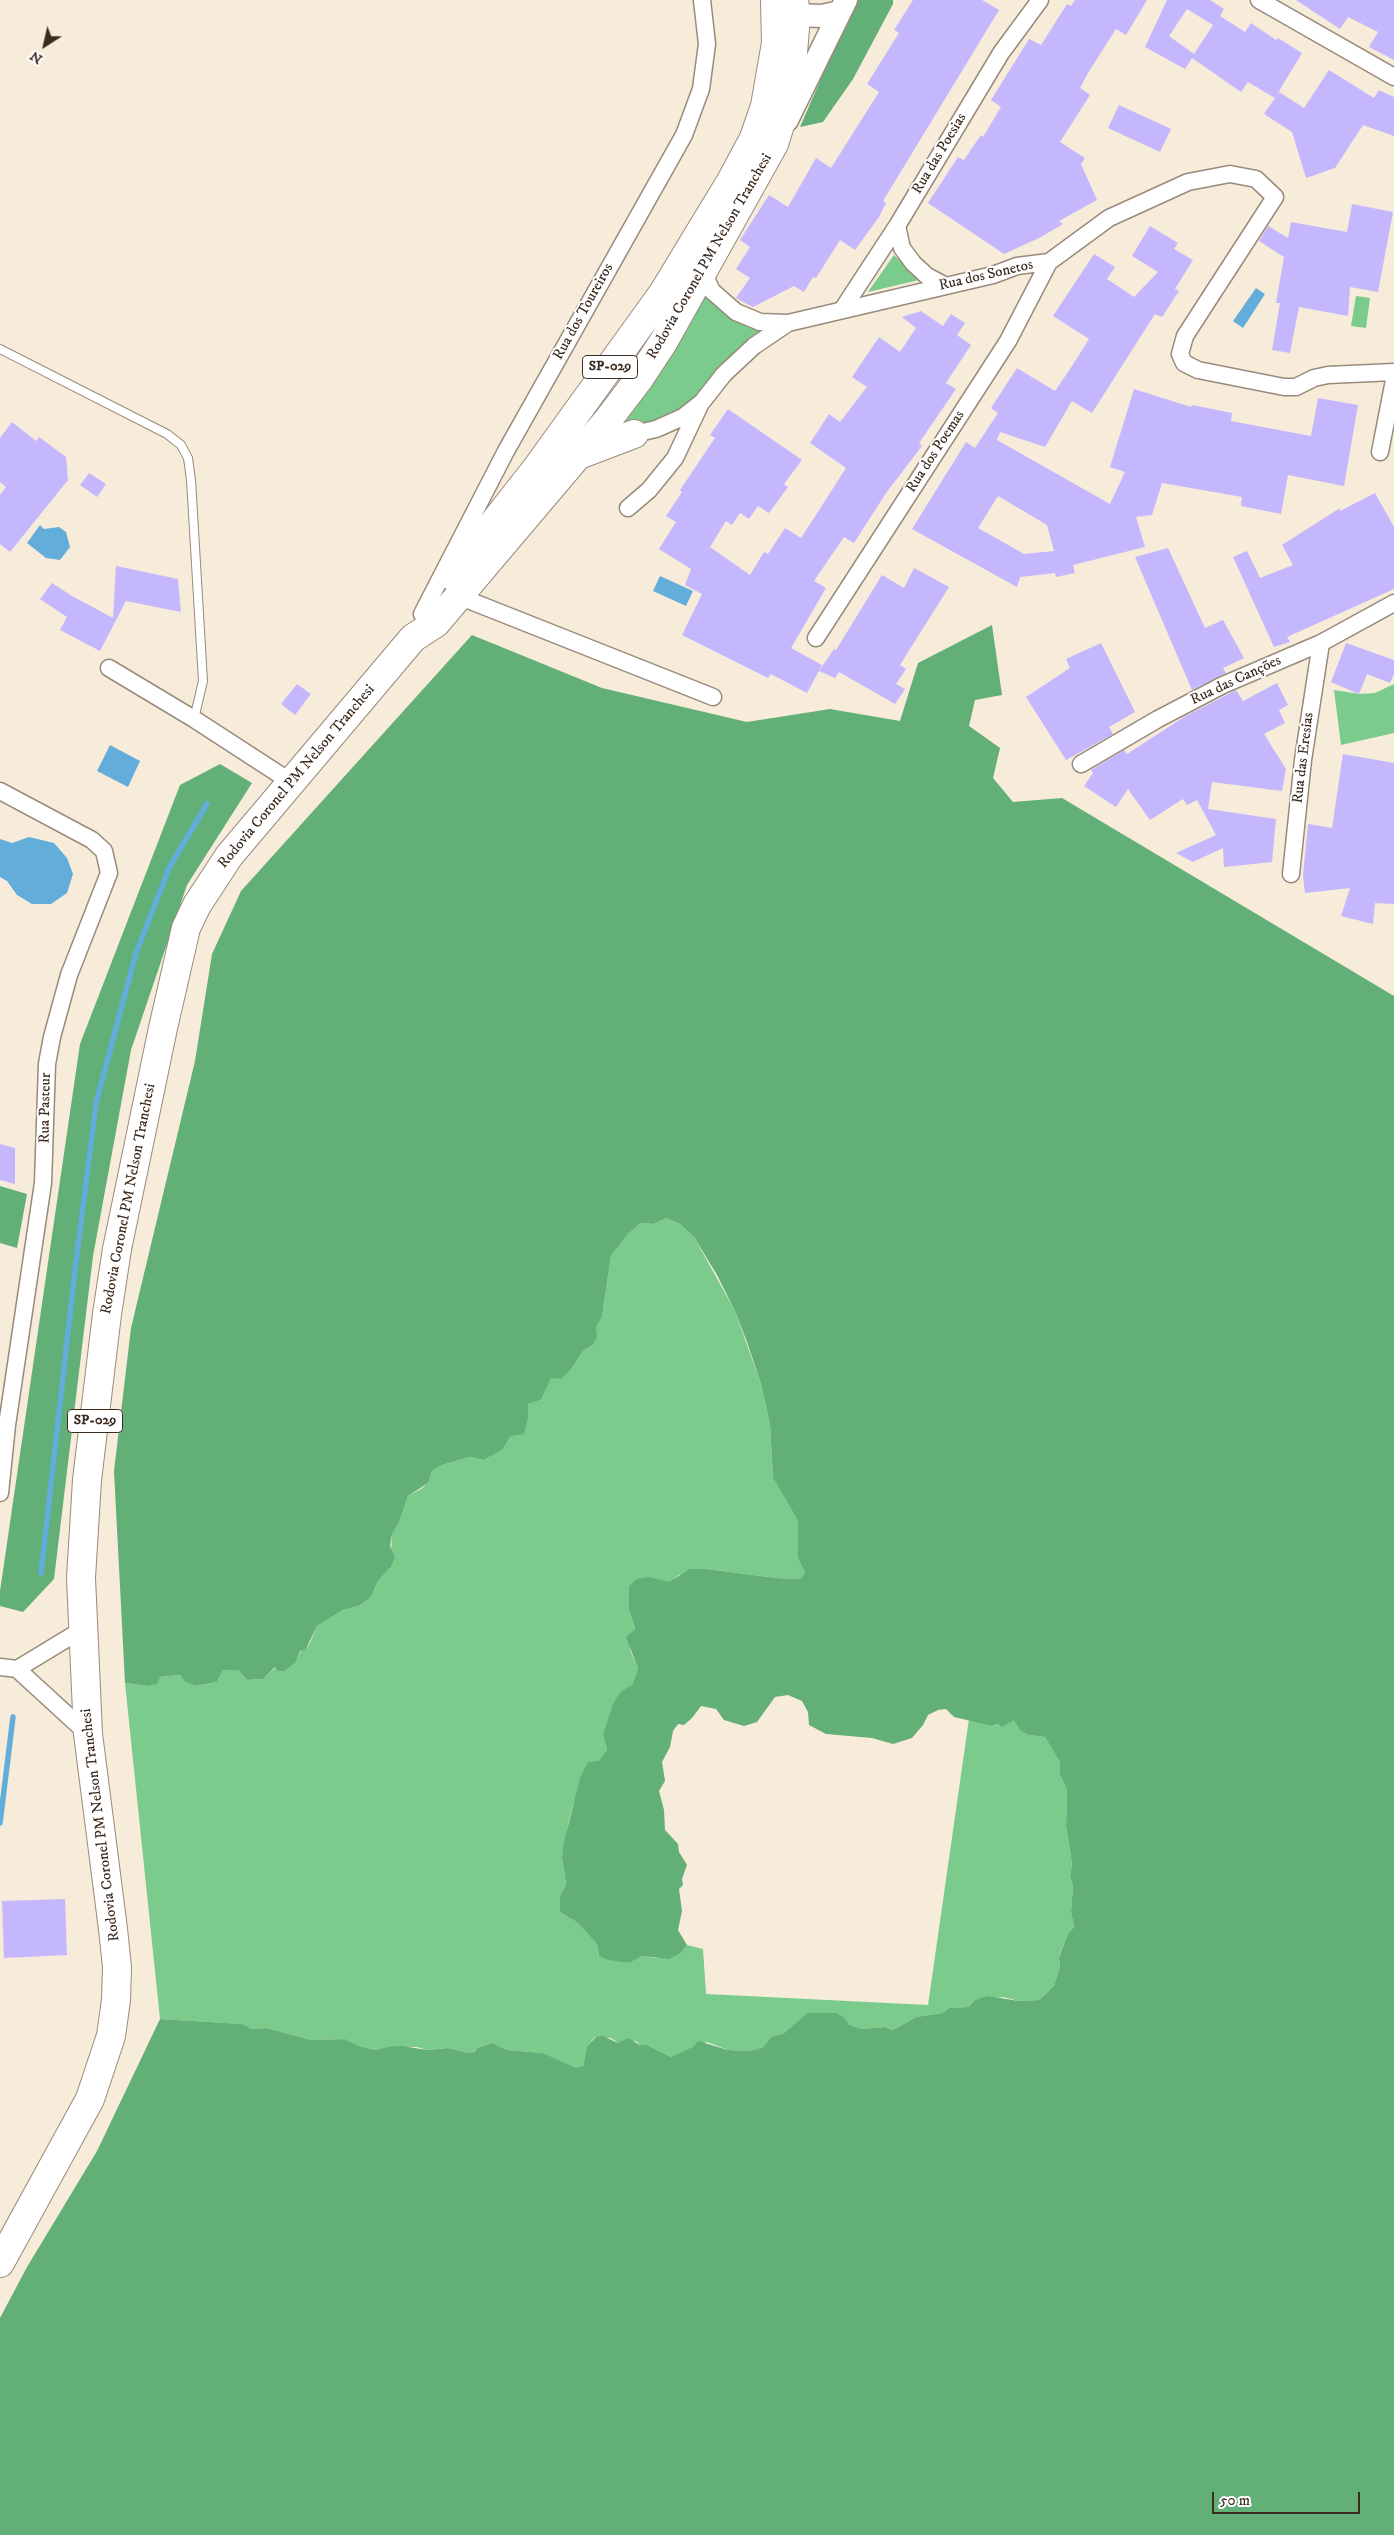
<!DOCTYPE html>
<html>
<head>
<meta charset="utf-8">
<style>
	body { margin:0 }
	#map { position:relative; width:1394px; height:2535px; overflow:hidden; background:#f7ebd9; font-family:"IM FELL DW Pica",serif }
	canvas { display:block }
	.north { position:absolute; left:20px; top:20px; width:50px; height:50px; -webkit-text-stroke:4px #fff; paint-order:stroke; rotate:215deg; font-size:14px; font-weight:700; line-height:20px; text-align:center; color:#3b2a1e }
	.north::after { content:''; display:block; margin:auto; width:18px; height:22px; background:#3b2a1e; clip-path:polygon(50% 0,100% 100%,50% 72%,0 100%) }
	.scale { position:absolute; left:1212px; top:2492px; width:148px; height:22px; box-sizing:border-box; border:2px solid #3b2a1e; border-top:0; padding-left:6px; font-size:15px; line-height:18px; white-space:nowrap; color:#3b2a1e; -webkit-text-stroke:4px #fff; paint-order:stroke }
</style>
</head>
<body>
<div id="map">
<canvas width="1394" height="2535"></canvas>
<div class="north">N</div>
<div class="scale">50 m</div>
</div>
<script>
const context = document.querySelector('canvas').getContext('2d');
context.lineJoin = 'round';
function paint(path, color) {
  context.fillStyle = color;
  context.fill(path, 'evenodd');
}
function poly(rows) {
  const path = new Path2D();
  for (const r of rows) {
    path.moveTo(r[0], r[1]);
    for (let i = 2; i < r.length; i += 2) path.lineTo(r[i], r[i + 1]);
  }
  return path;
}
function trace(path, color, width, dash) {
  context.strokeStyle = color;
  context.lineWidth = width;
  context.lineCap = dash ? 'butt' : 'round';
  context.setLineDash(dash || []);
  context.stroke(path);
}
function drawText(font, color, halo, rows, align = 'center') {
  context.font = font + ' "IM FELL DW Pica",serif';
  context.lineWidth = 4;
  context.setLineDash([]);
  context.textBaseline = 'middle';
  context.strokeStyle = halo;
  context.fillStyle = color;
  for (const [text, x, y, turn = 0] of rows) {
    context.save();
    context.translate(x, y);
    context.rotate((+turn || 0) * Math.PI / 180);
    context.textAlign = isNaN(turn) ? turn : align;
    if (halo) context.strokeText(text, 0, 0);
    context.fillText(text, 0, 0);
    context.restore();
  }
}
paint(poly([
	[894,255,919,280,868,292],
	[702,270,736,312,788,323,702,402,634,434,607,421],
	[1356,296,1370,298,1366,328,1351,326],
	[1394,684,1394,733,1341,745,1334,690,1359,694,1375,693],
	[666,1218,680,1224,694,1237,735,1311,761,1384,770,1425,773,1478,798,1521,798,1558,805,1573,800,1579,776,1578,707,1569,679,1575,669,1583,650,1577,629,1610,635,1630,630,1650,638,1669,632,1686,621,1691,603,1735,607,1750,573,1805,569,1820,562,1858,566,1884,560,1896,560,1912,578,1923,597,1944,599,1956,630,1963,642,1956,656,1958,681,1953,687,1945,703,1949,706,1994,928,2005,969,1719,992,1726,1014,1720,1029,1735,1045,1737,1061,1762,1060,1775,1067,1790,1066,1825,1072,1864,1070,1877,1073,1886,1071,1912,1074,1927,1068,1933,1059,1956,1060,1966,1054,1986,1039,2000,1019,2001,1003,1997,975,2000,968,2007,949,2008,942,2013,916,2017,893,2030,885,2027,862,2029,848,2025,845,2018,809,2013,784,2033,771,2037,763,2047,750,2051,728,2050,707,2042,671,2057,647,2045,640,2045,636,2041,618,2043,611,2038,595,2037,587,2046,583,2066,576,2069,543,2053,507,2050,492,2043,477,2048,475,2052,468,2053,448,2048,427,2050,417,2047,387,2047,376,2050,359,2046,345,2039,311,2040,267,2028,252,2029,241,2024,160,2019,125,1683,148,1686,160,1677,180,1675,185,1682,195,1686,217,1682,223,1670,229,1669,238,1670,247,1680,263,1679,276,1667,296,1662,301,1650,306,1649,310,1643,317,1626,343,1610,359,1606,371,1597,378,1581,390,1568,392,1534,399,1523,408,1496,421,1489,428,1483,432,1471,442,1465,470,1457,484,1460,502,1450,511,1436,528,1418,528,1404,541,1400,551,1377,561,1379,570,1371,583,1351,593,1345,596,1328,602,1317,611,1256,628,1234,641,1223,654,1224]
]), '#7acb8c');
paint(poly([
	[855,0,893,0,893,4,853,79,823,122,800,127],
	[992,625,1002,695,975,700,969,726,1000,748,993,778,1013,802,1062,798,1394,996,1394,2535,0,2535,0,2318,27,2267,97,2151,160,2019,242,2024,252,2029,267,2028,311,2040,345,2039,359,2046,376,2050,387,2047,402,2046,427,2050,448,2048,468,2053,475,2052,477,2048,492,2043,507,2050,543,2053,576,2068,583,2066,587,2046,596,2037,603,2036,618,2043,628,2038,640,2045,647,2045,671,2057,693,2047,698,2041,728,2050,750,2051,763,2047,771,2037,784,2033,808,2013,836,2013,845,2018,849,2025,862,2029,885,2027,893,2030,916,2017,942,2013,949,2008,968,2007,975,2000,988,1996,1019,2001,1039,2000,1054,1986,1060,1966,1059,1957,1068,1933,1074,1927,1071,1912,1073,1886,1070,1877,1072,1864,1066,1825,1067,1790,1060,1775,1060,1762,1045,1737,1029,1735,1020,1730,1014,1720,1002,1727,998,1724,992,1726,954,1717,946,1709,938,1710,928,1715,923,1725,912,1738,893,1744,872,1738,826,1734,809,1725,808,1712,802,1701,788,1695,775,1697,757,1722,744,1726,724,1720,716,1709,701,1706,692,1718,684,1725,678,1724,673,1731,670,1747,662,1762,665,1781,659,1791,664,1810,665,1830,678,1844,679,1852,687,1865,682,1879,683,1885,679,1889,682,1911,678,1930,687,1945,681,1953,669,1959,642,1956,630,1963,608,1960,599,1956,597,1944,578,1923,560,1912,560,1896,566,1884,562,1858,564,1842,580,1778,588,1762,599,1761,607,1750,603,1735,613,1704,621,1691,632,1685,638,1669,626,1637,635,1629,629,1610,629,1586,637,1579,650,1577,669,1582,690,1569,707,1569,776,1578,800,1579,805,1573,798,1558,798,1521,773,1478,770,1425,761,1384,747,1342,735,1311,717,1275,694,1237,680,1224,666,1218,654,1224,641,1223,628,1234,611,1256,602,1317,596,1328,597,1337,593,1345,583,1351,570,1371,561,1379,551,1378,541,1400,528,1404,528,1418,524,1434,511,1436,502,1450,484,1460,470,1457,442,1465,432,1471,428,1483,408,1496,399,1523,392,1534,390,1546,395,1558,390,1568,378,1581,371,1597,359,1606,343,1610,317,1626,306,1649,300,1651,296,1662,284,1671,278,1671,275,1667,263,1679,247,1680,238,1670,223,1670,217,1682,195,1686,185,1682,180,1675,160,1677,157,1684,148,1686,125,1683,114,1471,131,1328,195,1061,212,954,241,891,472,635,602,688,747,722,830,709,900,721,918,663],
	[220,764,252,783,187,885,131,1050,93,1256,54,1579,23,1612,0,1606,0,1591,80,1044,180,785],
	[0,1186,27,1194,17,1248,0,1243]
]), '#63af78');
paint(poly([
	[1256,288,1265,294,1243,328,1233,321],
	[40,525,44,529,59,527,66,532,70,547,60,560,46,558,27,543],
	[660,576,693,591,686,606,653,591],
	[110,745,140,761,128,787,97,771],
	[29,837,54,843,67,858,73,874,67,893,51,904,32,904,17,895,7,881,0,877,0,839,12,843]
]), '#63addb');
trace(poly([
	[41,1573,75,1270,96,1103,136,953,170,866,207,804],
	[0,1823,13,1717]
]), '#63addb', 5.5);
paint(poly([
	[913,0,982,0,999,10,883,201,886,203,879,217,855,250,840,240,816,278,813,277,804,292,794,286,753,307,736,298,750,278,736,269,750,247,740,240,769,195,788,207,816,158,831,168,879,92,867,84,899,33,894,30],
	[1075,0,1147,0,1126,35,1116,29,1088,73,1080,88,1090,95,1060,142,1085,158,1081,164,1097,200,1059,221,1063,224,1041,237,1004,254,928,203,958,157,964,160,981,135,983,137,1001,107,991,100,1029,39,1041,45,1067,4,1071,6],
	[1167,0,1210,0,1224,9,1220,16,1245,32,1251,23,1276,40,1278,38,1302,53,1276,96,1279,92,1304,108,1329,70,1374,98,1379,90,1394,97,1394,136,1363,125,1335,168,1306,178,1292,132,1264,114,1275,98,1248,82,1241,92,1192,58,1185,69,1145,47],
	[1187,9,1213,25,1194,54,1169,36],
	[1296,0,1394,0,1394,60,1369,47,1378,32,1348,17,1340,29],
	[1119,105,1171,129,1160,152,1108,128],
	[1352,204,1393,212,1378,292,1350,287,1348,316,1299,307,1290,353,1272,350,1280,303,1276,303,1284,257,1259,241,1268,226,1288,238,1291,222,1347,232],
	[1150,226,1178,243,1174,249,1193,260,1175,289,1179,291,1162,317,1155,314,1092,413,1072,401,1045,447,1000,432,997,440,1110,504,1125,472,1110,467,1134,389,1191,407,1192,405,1232,413,1231,421,1311,436,1318,398,1358,405,1344,486,1288,475,1281,514,1241,506,1242,497,1162,483,1152,515,1136,517,1145,547,1073,565,1075,573,1056,577,1055,573,1020,577,1017,587,912,529,966,442,975,448,998,413,991,408,1017,368,1055,391,1072,366,1089,339,1053,316,1094,254,1115,267,1107,279,1134,297,1158,272,1132,256],
	[998,496,1047,525,1054,551,1024,554,978,528],
	[921,311,943,326,951,314,965,323,957,335,971,345,946,383,956,389,919,443,922,446,886,493,854,543,844,537,814,581,826,588,791,648,822,665,807,693,771,674,768,678,682,635,702,594,685,585,691,569,659,549,676,522,666,516,682,492,680,490,715,438,710,435,728,409,802,460,784,484,788,487,769,513,758,506,749,519,740,513,732,525,726,521,710,547,750,575,764,552,768,554,785,528,801,538,814,518,846,468,810,443,829,414,840,422,867,387,852,377,879,337,900,352,916,328,902,317],
	[12,422,36,441,39,437,66,457,68,480,10,552,0,544,0,495,6,487,0,482,0,438],
	[89,473,106,484,97,497,80,485],
	[1375,493,1394,527,1394,589,1287,637,1290,642,1274,647,1233,557,1247,551,1260,578,1293,565,1282,545,1340,508,1340,511],
	[1168,548,1205,628,1223,620,1244,658,1223,668,1226,673,1192,690,1135,557],
	[116,566,178,579,181,612,126,601,100,651,60,630,67,617,40,599,52,583,72,596,113,618],
	[914,568,949,587,900,665,906,669,896,684,905,689,895,704,839,672,835,678,819,671,834,649,836,650,882,575,904,588],
	[1101,643,1135,712,1109,727,1113,734,1066,760,1026,697,1070,668,1066,659],
	[1346,643,1394,660,1394,674,1390,683,1367,674,1359,694,1331,682],
	[1277,683,1288,705,1279,710,1285,723,1264,734,1286,769,1282,791,1212,782,1208,809,1276,819,1272,862,1224,867,1223,848,1193,862,1176,853,1216,835,1197,800,1187,805,1183,799,1150,820,1128,789,1116,807,1084,786,1093,773,1091,770,1124,750,1127,754,1184,717,1236,690,1243,701],
	[297,684,311,694,295,715,281,704],
	[1343,754,1394,763,1394,904,1375,903,1373,924,1341,916,1350,888,1305,893,1303,876,1308,824,1332,828],
	[0,1144,15,1148,15,1184,0,1180],
	[65,1899,67,1955,4,1958,2,1901]
]), '#c5b7fd');
const lane = poly([
	[0,349,167,434,181,445,188,458,191,480,203,681,194,719]
]);
const street = poly([
	[1259,0,1394,77],
	[897,226,902,248,913,263,927,276,944,285],
	[702,270,712,291,736,312,760,322,788,323],
	[842,310,897,226,1001,53,1040,0],
	[627,431,634,434,656,429,683,417,702,402,724,374,754,346,788,323,993,275,1017,266,1049,262,1109,218,1188,182,1230,174,1256,179,1275,197,1185,336,1180,354,1184,363,1198,370,1284,387,1296,387,1314,378,1328,375,1394,372],
	[1380,452,1394,380],
	[628,508,649,490,675,458,700,405],
	[458,596,713,697],
	[422,614,506,451,684,135,701,89,707,44,702,0],
	[816,638,1008,341,1049,262],
	[109,668,194,719,291,782],
	[1081,764,1158,719,1223,685,1321,643,1394,603],
	[0,791,92,840,104,851,109,873,69,975,52,1037,47,1064,43,1183,7,1425,0,1493],
	[1291,874,1303,760,1321,643],
	[0,1667,17,1669,88,1734],
	[17,1669,83,1629]
]);
const secondary = poly([
	[796,15,822,16,840,12],
	[787,120,846,0]
]);
const highway = poly([
	[579,455,634,434],
	[452,576,536,469,663,293,731,181,754,138,765,106,776,43,775,0],
	[0,2263,90,2099,111,2036,116,2000,117,1967,113,1929,88,1734,81,1578,87,1480,107,1314,117,1249,163,1028,186,928,197,905,229,856,413,638,436,623,607,421,639,379,664,341,774,144,784,112,792,66,796,15,794,0]
]);
trace(lane, '#998a7c', 10);
trace(street, '#998a7c', 19);
trace(secondary, '#998a7c', 25);
trace(highway, '#998a7c', 30);
trace(lane, '#fff', 8);
trace(street, '#fff', 16);
trace(secondary, '#fff', 22);
trace(highway, '#fff', 28);
for (const [x, y, w] of [
	[610,367,55],
	[95,1421,55]
]) {
  const box = new Path2D();
  box.roundRect(x - w / 2, y - 11.5, w, 23, 4);
  context.fillStyle = '#fff';
  context.fill(box);
  trace(box, '#3b2a1e', 1);
}
drawText('bold 14px', '#3b2a1e', null, [
	["SP-029",610,367],
	["SP-029",95,1421]
]);
drawText('15px', '#3b2a1e', '#fff', [
	["Rua das Poesias",940,154,-59],
	["Rodovia Coronel PM Nelson Tranchesi",710,257,-60],
	["Rua dos Sonetos",986,276,-13],
	["Rua dos Toureiros",584,312,-61],
	["Rua dos Poemas",936,452,-57],
	["Rua das Canções",1236,681,-25],
	["Rua das Eresias",1304,758,-83],
	["Rodovia Coronel PM Nelson Tranchesi",297,777,-50],
	["Rua Pasteur",46,1108,-89],
	["Rodovia Coronel PM Nelson Tranchesi",129,1199,-79],
	["Rodovia Coronel PM Nelson Tranchesi",101,1825,-97]
]);
</script>
</body>
</html>
